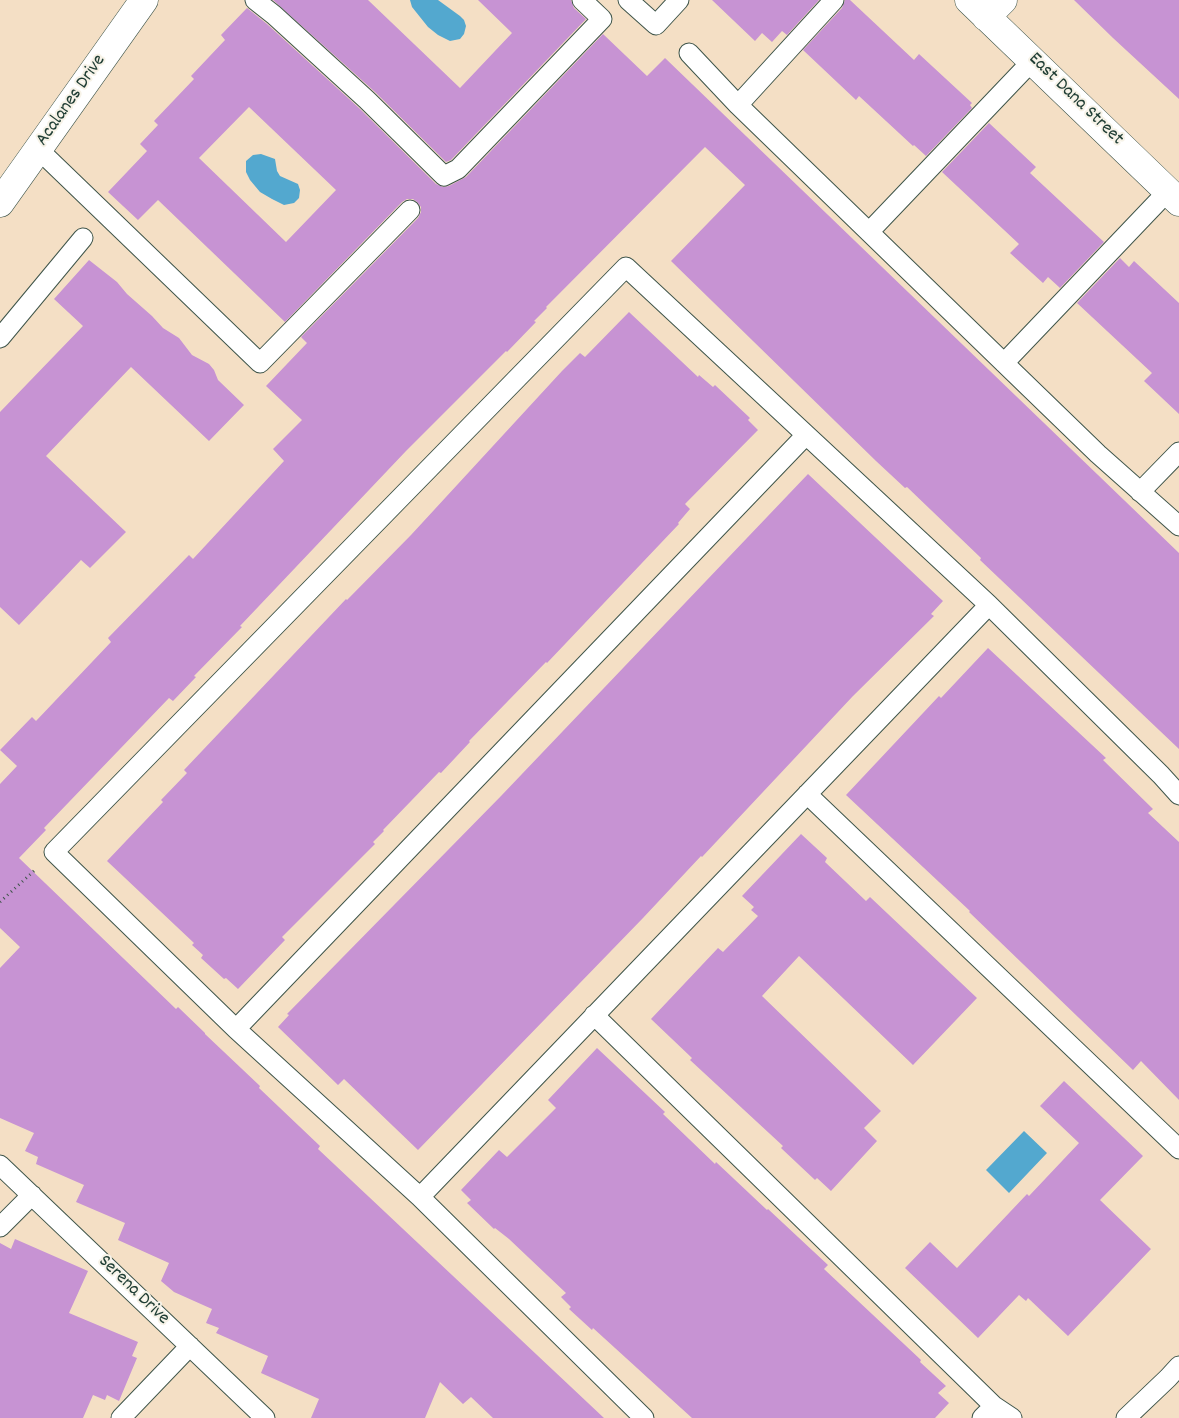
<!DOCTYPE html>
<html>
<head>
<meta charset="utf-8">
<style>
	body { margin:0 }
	canvas { display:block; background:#f4dfc5 }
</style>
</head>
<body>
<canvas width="1179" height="1418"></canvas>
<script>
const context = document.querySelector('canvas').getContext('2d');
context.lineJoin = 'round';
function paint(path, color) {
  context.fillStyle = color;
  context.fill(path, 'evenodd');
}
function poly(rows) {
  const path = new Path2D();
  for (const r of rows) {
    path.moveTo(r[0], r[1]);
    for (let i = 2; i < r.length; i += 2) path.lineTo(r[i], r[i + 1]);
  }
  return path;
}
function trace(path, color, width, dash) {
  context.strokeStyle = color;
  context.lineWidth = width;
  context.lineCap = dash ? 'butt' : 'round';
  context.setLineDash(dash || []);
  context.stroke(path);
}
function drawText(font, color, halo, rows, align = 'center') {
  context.font = font + ' Dekko,sans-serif';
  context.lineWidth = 4;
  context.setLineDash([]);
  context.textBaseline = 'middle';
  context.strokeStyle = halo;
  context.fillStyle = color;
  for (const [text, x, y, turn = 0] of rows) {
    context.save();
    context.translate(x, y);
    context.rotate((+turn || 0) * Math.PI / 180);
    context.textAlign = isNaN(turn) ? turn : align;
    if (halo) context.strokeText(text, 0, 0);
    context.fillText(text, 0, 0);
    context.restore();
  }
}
paint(poly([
	[410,0,438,0,460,16,464,20,466,26,464,34,460,39,450,41,438,35,428,27,412,7],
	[261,154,275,159,277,171,280,176,298,184,300,190,299,198,294,203,284,205,272,199,260,192,250,180,246,172,246,161,253,155],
	[1024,1131,1047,1153,1009,1193,986,1170]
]), '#53a8cf');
paint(poly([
	[273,0,368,0,460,88,512,33,478,0,571,0,574,8,586,19,451,160,446,162,375,92],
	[712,0,819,0,787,35,782,31,772,42,762,33,755,41],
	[845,0,850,0,914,60,919,54,972,103,970,105,972,108,926,156,914,145,913,146,859,96,856,100,803,50,842,8],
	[1074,0,1179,0,1179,99,1113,38],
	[247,8,267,24,359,108,436,184,443,187,449,186,466,177,603,34,647,76,665,58,1179,553,1179,749,980,560,981,558,907,487,905,488,876,461,671,261,745,185,705,147,546,307,547,308,534,321,536,322,507,352,506,351,406,451,240,626,242,627,194,676,196,677,173,701,169,698,44,828,46,830,19,858,176,1009,178,1007,205,1033,205,1034,260,1086,259,1088,320,1146,318,1149,604,1418,493,1418,471,1397,463,1404,440,1382,425,1418,311,1418,319,1399,261,1373,268,1356,216,1333,219,1328,206,1323,212,1309,174,1292,161,1281,169,1263,118,1240,125,1223,76,1202,84,1185,36,1164,38,1157,25,1151,34,1133,0,1118,0,968,20,947,0,928,0,784,17,766,0,750,32,717,36,721,111,642,108,638,189,555,193,559,284,461,273,449,302,420,266,386,307,343,301,337,418,218,421,212,421,207,417,202,413,199,407,199,402,202,285,322,158,200,138,220,108,192,147,151,140,144,158,125,154,121,194,79,191,76,225,40,221,35],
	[249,107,336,190,286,242,199,158],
	[989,123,1036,167,1030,173,1104,242,1060,288,1048,277,1043,283,1010,253,1019,244,942,172],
	[1120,258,1129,267,1134,261,1179,303,1179,414,1144,381,1152,373,1077,303],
	[89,260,117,282,127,294,152,316,163,328,179,338,192,355,209,364,214,370,218,380,244,405,209,441,131,367,46,456,126,532,90,568,81,560,19,625,0,607,0,412,83,326,54,299],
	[629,312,698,377,699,375,713,387,715,385,750,418,748,420,758,430,685,504,690,509,678,523,679,524,547,663,546,662,469,741,470,742,441,773,439,772,383,830,384,831,373,842,375,844,282,937,285,940,238,989,226,978,224,979,201,958,203,955,192,945,194,943,107,861,163,802,161,800,187,773,184,770,346,599,347,600,411,535,562,371,580,353,585,357],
	[808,474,943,601,931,614,934,616,853,696,702,857,701,856,643,918,418,1150,344,1079,338,1085,278,1027,289,1015,287,1014,501,796],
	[988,648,1106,758,1103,760,1153,809,1148,813,1179,842,1179,1100,1141,1061,1133,1070,969,912,970,911,846,795,939,696,941,698],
	[801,834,827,858,825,862,866,901,870,897,977,998,913,1065,799,956,762,996,881,1111,864,1128,877,1141,831,1191,817,1178,815,1180,781,1148,783,1146,690,1060,692,1058,651,1019,718,948,723,952,758,916,751,910,754,907,742,896],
	[597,1048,665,1112,663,1114,715,1164,716,1162,767,1210,768,1209,828,1265,824,1269,921,1360,920,1362,946,1386,938,1393,949,1403,935,1418,692,1418,593,1328,592,1330,569,1309,571,1307,561,1297,566,1293,509,1239,495,1228,494,1229,467,1203,471,1200,461,1190,499,1150,507,1157,556,1108,548,1100],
	[1064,1081,1143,1156,1100,1200,1151,1249,1068,1336,1028,1298,1026,1301,1019,1295,978,1338,905,1268,930,1242,957,1268,1027,1194,1029,1196,1079,1143,1040,1106],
	[15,1239,88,1271,69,1313,138,1342,132,1356,137,1358,119,1401,107,1395,105,1400,93,1395,83,1418,0,1418,0,1243,11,1249]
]), '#c793d3');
const lane = poly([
	[255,0,274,15,367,100,444,176,458,169,602,19,582,0],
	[628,0,656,25,679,0],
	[689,53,738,105,1004,363,1098,454,1179,526],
	[738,105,834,0],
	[38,149,260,363,410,210],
	[869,232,1033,60],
	[0,338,83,238],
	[1004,363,1168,191],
	[1140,492,1179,452],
	[807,794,1179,1149],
	[594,1015,994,1406],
	[236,1029,806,435],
	[0,1165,265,1418],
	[420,1197,989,605],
	[0,1227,32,1195],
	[121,1418,190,1346],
	[644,1418,420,1197,236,1029,54,852,626,267,989,605,1161,775,1179,795],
	[982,1418,994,1406,1012,1418],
	[1126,1418,1168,1378,1179,1366]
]);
const street = poly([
	[969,0,1179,202],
	[986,17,1003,0],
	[0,203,144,0]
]);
trace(lane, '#3f554a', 21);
trace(street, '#3f554a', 29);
trace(poly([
	[0,902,35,870]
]), '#3f554a', 3, [1, 4]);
trace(lane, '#fff', 19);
trace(street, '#fff', 28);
drawText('19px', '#1f3d34', '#f7f3e8', [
	["East Dana Street",1075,100,44],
	["Acalanes Drive",72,101,-55],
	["Serena Drive",133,1291,44]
]);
</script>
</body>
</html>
